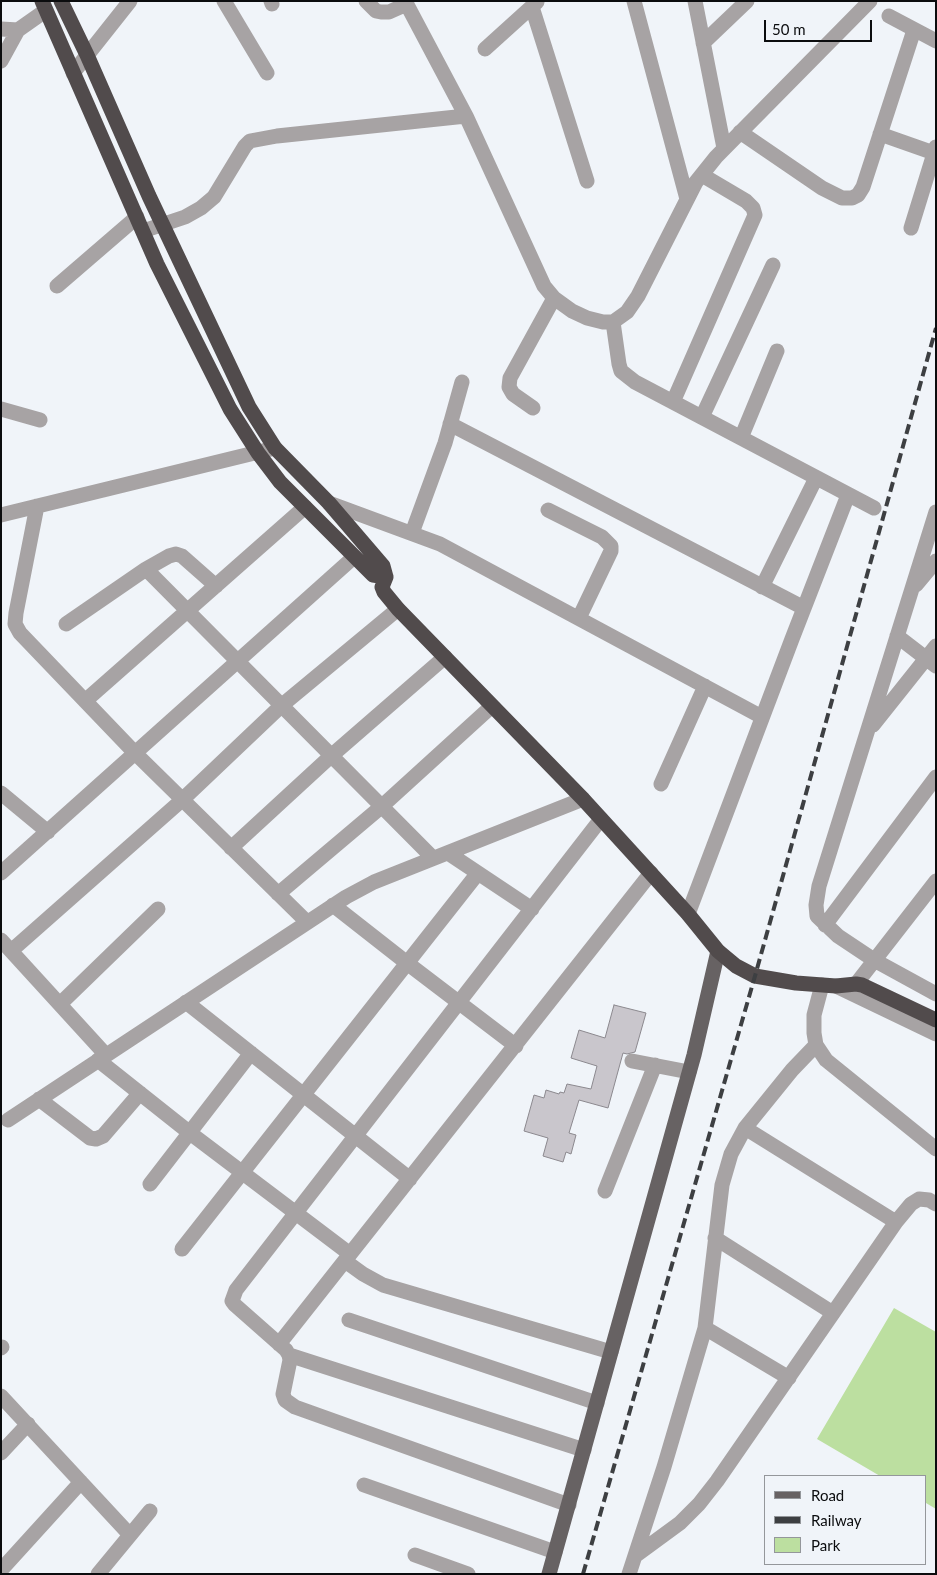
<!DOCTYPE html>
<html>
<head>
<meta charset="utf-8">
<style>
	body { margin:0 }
	#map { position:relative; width:937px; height:1575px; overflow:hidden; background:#f0f4f9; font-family:Lato,sans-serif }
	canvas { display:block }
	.frame { position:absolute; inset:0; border:2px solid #0b0c0e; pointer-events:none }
	.legend { position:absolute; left:764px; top:1475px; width:162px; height:90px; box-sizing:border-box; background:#f0f4f9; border:1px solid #94979b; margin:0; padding:6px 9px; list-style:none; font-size:15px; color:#0b0c0e }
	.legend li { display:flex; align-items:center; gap:10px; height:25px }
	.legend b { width:25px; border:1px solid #94979b }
	.scale { position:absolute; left:764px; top:20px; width:108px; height:22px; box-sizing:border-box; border:2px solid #0b0c0e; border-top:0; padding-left:6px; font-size:15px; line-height:18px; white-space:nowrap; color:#0b0c0e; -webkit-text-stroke:4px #f0f4f9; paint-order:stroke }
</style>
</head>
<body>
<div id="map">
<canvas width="937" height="1575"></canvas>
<div class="frame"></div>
<ul class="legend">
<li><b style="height:6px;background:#676263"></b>Road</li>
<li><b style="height:6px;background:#3d3f42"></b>Railway</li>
<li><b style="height:14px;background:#bcdfa0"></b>Park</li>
</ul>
<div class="scale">50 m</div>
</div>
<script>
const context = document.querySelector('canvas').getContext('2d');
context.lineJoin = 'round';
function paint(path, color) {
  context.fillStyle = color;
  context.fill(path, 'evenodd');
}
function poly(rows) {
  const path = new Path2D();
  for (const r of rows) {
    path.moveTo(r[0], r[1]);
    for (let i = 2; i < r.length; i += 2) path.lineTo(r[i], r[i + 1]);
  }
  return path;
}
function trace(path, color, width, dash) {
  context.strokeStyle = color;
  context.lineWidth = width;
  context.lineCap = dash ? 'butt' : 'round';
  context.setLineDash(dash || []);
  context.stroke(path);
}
paint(poly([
	[894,1308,936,1332,936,1509,926,1503,926,1476,880,1476,817,1439]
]), '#bcdfa0');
const building = poly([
	[614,1005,646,1013,635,1052,627,1054,623,1053,608,1108,579,1100,569,1133,576,1135,571,1154,566,1152,563,1162,543,1156,548,1138,524,1131,534,1095,544,1098,546,1090,559,1094,560,1092,564,1093,567,1084,591,1089,597,1066,571,1058,579,1030,605,1038,614,1005]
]);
paint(building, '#c9c6cc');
trace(building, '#8b888e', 1);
trace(poly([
	[224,1,267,73],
	[271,1,272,4],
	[366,1,376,11,381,12,389,12,407,4],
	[405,1,466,116,544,286,554,298,572,311,587,318,603,322,613,322,627,312,638,296,696,182,716,157,870,1],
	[634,1,687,199],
	[695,1,724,148],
	[532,7,587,181],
	[889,16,936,41],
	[1,29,18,30,45,11],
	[703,43,747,1],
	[485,49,537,2],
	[1,61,18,30],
	[73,73,130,1],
	[740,132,822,188,842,198,852,198,858,195,863,187,914,30],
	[880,134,934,153],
	[911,228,936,147],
	[143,231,185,217,201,208,214,197,245,146,250,141,277,136,466,116],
	[57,286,137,217],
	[613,322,619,364,621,371,635,382,874,508],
	[673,402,755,215,753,208,746,201,702,175],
	[533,408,513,394,509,387,510,378,554,298],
	[1,409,40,420],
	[702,417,773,265],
	[450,424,804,608],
	[741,438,777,351],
	[329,503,440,544,762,717],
	[37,506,16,613,15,624,20,633,135,753,307,922],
	[548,510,602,537,611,546,611,551,579,618],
	[936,512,819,886,816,905,817,916,838,936,874,960,936,994],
	[1,515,275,448],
	[412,533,445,443,462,382],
	[146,569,433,858],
	[916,585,936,561],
	[762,587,816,478],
	[66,624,146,569,169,556,176,554,182,556,216,586],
	[897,636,936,666],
	[85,701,305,507],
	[873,725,936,646],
	[661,784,705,686],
	[1,793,48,832],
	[231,848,331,756,445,657],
	[448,853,532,909],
	[1,873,354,557],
	[278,894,381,807,492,706],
	[333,905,407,963,516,1046],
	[688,914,792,639,848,495],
	[825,925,936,777],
	[1,940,106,1055],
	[11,951,182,800,281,706,398,609],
	[856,984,936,881],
	[822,985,814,1015,814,1033,816,1045,826,1060,936,1149],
	[836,986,936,1034],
	[186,1002,410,1179],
	[60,1004,158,909],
	[98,1060,190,1133,350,1254],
	[632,1061,689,1072],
	[39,1099,90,1138,96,1139,103,1136,140,1093],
	[8,1120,346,897,374,882,583,799],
	[745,1128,896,1222],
	[150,1184,251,1053],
	[605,1191,655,1065],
	[715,1238,833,1313],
	[182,1249,478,873],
	[345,1261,363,1274,383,1285,611,1352],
	[349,1320,597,1403],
	[705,1328,789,1378],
	[279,1344,651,873],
	[1,1348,2,1347],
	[289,1355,584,1450],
	[1,1396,130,1535],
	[1,1453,28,1424],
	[364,1485,555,1552],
	[569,1505,295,1407,285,1400,283,1394,290,1360,289,1355,286,1350,235,1305,232,1301,236,1290,601,819],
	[415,1555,468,1574],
	[635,1556,680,1523,699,1504,717,1481,896,1222,911,1204,919,1199,929,1200,936,1204],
	[1,1570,81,1482],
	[98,1574,150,1511],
	[629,1574,664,1467,705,1328,722,1185,731,1154,745,1128,792,1070,816,1045]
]), '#a7a3a4', 15);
trace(poly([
	[549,1574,694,1055,718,951]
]), '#676263', 15);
trace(poly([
	[42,1,157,264,230,409,258,453,280,482,373,575,386,577],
	[61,1,87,55,149,196,249,407,275,448,329,503,383,566,386,577,382,587,384,592,398,609,583,799,688,914,718,951,736,966,755,976,796,983,836,986,856,984,862,985,936,1020]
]), '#514b4c', 15);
trace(poly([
	[583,1574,755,976,936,328]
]), '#3d3f42', 4, [10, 5]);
</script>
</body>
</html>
